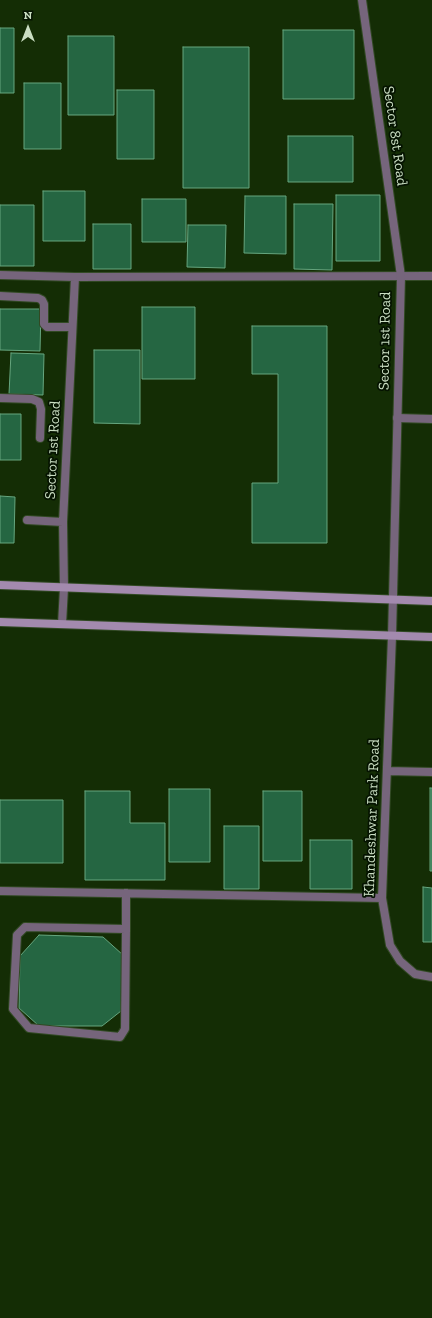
<!DOCTYPE html>
<html>
<head>
<meta charset="utf-8">
<style>
	body { margin:0 }
	#map { position:relative; width:432px; height:1318px; overflow:hidden; background:#142d05; font-family:"Zilla Slab",serif }
	canvas { display:block }
	.north { position:absolute; left:8px; top:8px; width:40px; height:40px; -webkit-text-stroke:3px #051301; paint-order:stroke; rotate:0deg; font-size:11px; font-weight:700; line-height:16px; text-align:center; color:#cadec2 }
	.north::after { content:''; display:block; margin:auto; width:14px; height:18px; background:#cadec2; clip-path:polygon(50% 0,100% 100%,50% 72%,0 100%) }
</style>
</head>
<body>
<div id="map">
<canvas width="432" height="1318"></canvas>
<div class="north">N</div>
</div>
<script>
const context = document.querySelector('canvas').getContext('2d');
context.lineJoin = 'round';
function paint(path, color) {
  context.fillStyle = color;
  context.fill(path, 'evenodd');
}
function poly(rows) {
  const path = new Path2D();
  for (const r of rows) {
    path.moveTo(r[0], r[1]);
    for (let i = 2; i < r.length; i += 2) path.lineTo(r[i], r[i + 1]);
  }
  return path;
}
function trace(path, color, width, dash) {
  context.strokeStyle = color;
  context.lineWidth = width;
  context.lineCap = dash ? 'butt' : 'round';
  context.setLineDash(dash || []);
  context.stroke(path);
}
function drawText(font, color, halo, rows, align = 'center') {
  context.font = font + ' "Zilla Slab",serif';
  context.lineWidth = 3.5;
  context.setLineDash([]);
  context.textBaseline = 'middle';
  context.strokeStyle = halo;
  context.fillStyle = color;
  for (const [text, x, y, turn = 0] of rows) {
    context.save();
    context.translate(x, y);
    context.rotate((+turn || 0) * Math.PI / 180);
    context.textAlign = isNaN(turn) ? turn : align;
    if (halo) context.strokeText(text, 0, 0);
    context.fillText(text, 0, 0);
    context.restore();
  }
}
const building = poly([
	[0,28,14,28,14,93,0,93,0,28],
	[283,30,354,30,354,99,283,99,283,30],
	[68,36,114,36,114,115,68,115,68,36],
	[183,47,249,47,249,188,183,188,183,47],
	[24,83,61,83,61,149,24,149,24,83],
	[117,90,154,90,154,159,117,159,117,90],
	[288,136,353,136,353,182,288,182,288,136],
	[43,191,85,191,85,241,43,241,43,191],
	[336,195,380,195,380,261,336,261,336,195],
	[245,196,286,196,286,254,244,253,245,196],
	[142,199,186,199,186,242,142,242,142,199],
	[294,204,333,204,332,270,294,269,294,204],
	[0,205,34,205,34,266,0,266,0,205],
	[93,224,131,224,131,269,93,269,93,224],
	[188,225,226,225,225,268,187,267,188,225],
	[142,307,195,307,195,379,142,379,142,307],
	[0,309,41,309,40,351,0,350,0,309],
	[252,326,327,326,327,543,252,543,252,483,278,483,278,374,252,374,252,326],
	[94,350,140,350,140,424,94,423,94,350],
	[11,353,44,354,43,395,9,394,11,353],
	[0,414,21,414,21,460,0,460,0,414],
	[0,496,15,497,14,543,0,543,0,496],
	[430,788,432,788,432,871,430,871,430,788],
	[169,789,210,789,210,862,169,862,169,789],
	[85,791,130,791,130,823,165,823,165,880,85,880,85,791],
	[263,791,302,791,302,861,263,861,263,791],
	[0,800,63,800,63,863,0,863,0,800],
	[224,826,259,826,259,889,224,889,224,826],
	[310,840,352,840,352,889,310,889,310,840],
	[423,887,432,888,432,942,423,942,423,887],
	[39,935,103,937,123,955,121,1011,102,1026,39,1026,19,1008,20,956,39,935]
]);
paint(building, '#256642');
trace(building, '#66a67f', 1);
const minor = poly([
	[0,275,75,277,432,276],
	[0,296,38,298,42,300,44,304,44,324,47,327,72,327],
	[0,398,32,399,39,402,41,409,40,438],
	[397,418,432,419],
	[27,520,63,522],
	[62,624,64,588,63,522,75,277],
	[392,636,382,898,390,945,400,961,415,974,432,977],
	[387,771,432,772],
	[0,891,382,898],
	[126,893,126,929,125,1029,120,1037,29,1028,13,1009,17,935,25,927,126,929]
]);
const tertiary = poly([
	[362,0,401,276,392,636]
]);
const secondary = poly([
	[0,585,432,601],
	[0,622,432,637]
]);
trace(minor, '#314923', 10);
trace(tertiary, '#314923', 10);
trace(secondary, '#314923', 10);
trace(minor, '#76657c', 8);
trace(tertiary, '#76657c', 8);
trace(secondary, '#a38aae', 8);
drawText('15px', '#cadec2', '#051301', [
	["Sector 8st Road",395,136,82],
	["Sector 1st Road",385,341,-89],
	["Sector 1st Road",53,450,-87],
	["Khandeshwar Park Road",372,818,-88]
]);
</script>
</body>
</html>
